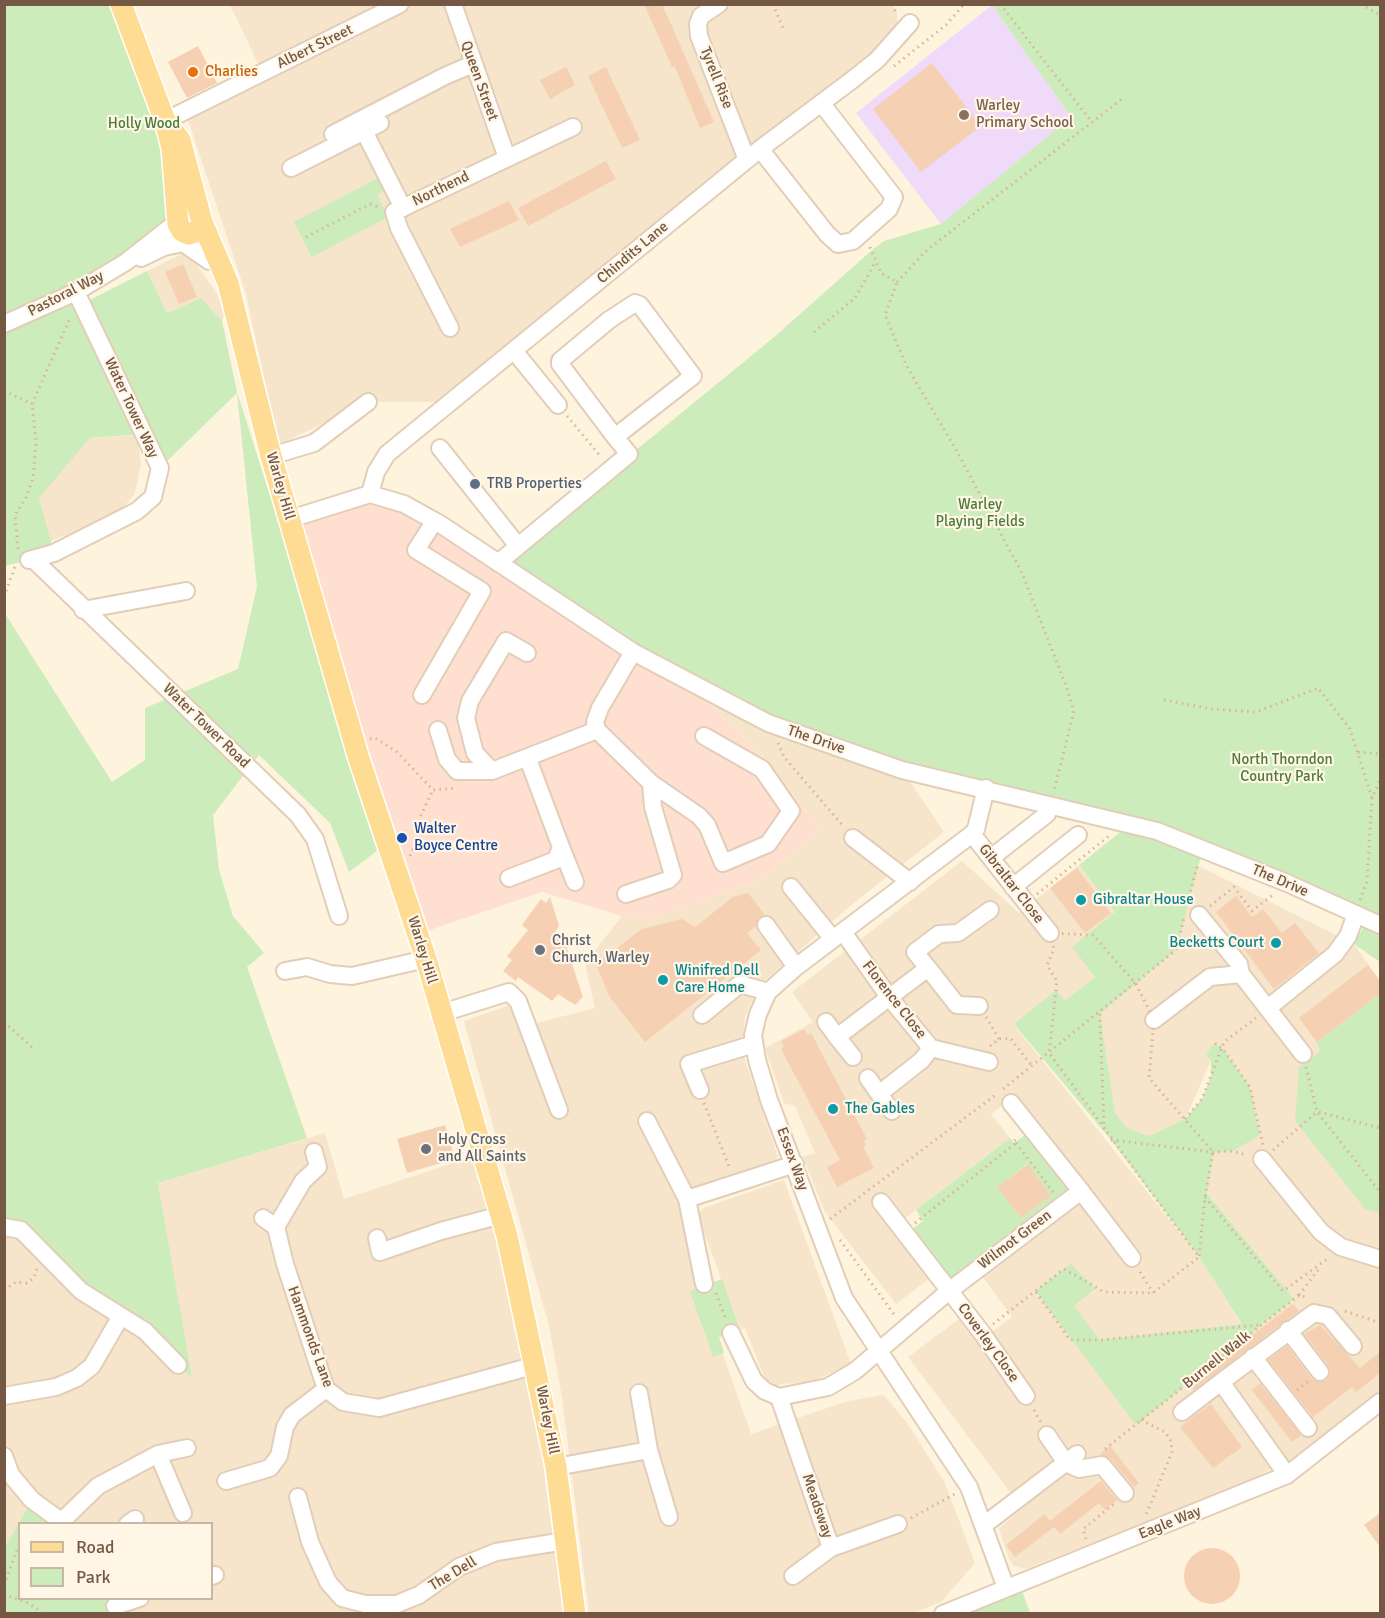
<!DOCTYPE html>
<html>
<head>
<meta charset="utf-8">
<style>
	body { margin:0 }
	#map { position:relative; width:1385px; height:1618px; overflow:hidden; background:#fef3dd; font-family:Signika,sans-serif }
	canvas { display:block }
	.frame { position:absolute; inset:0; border:6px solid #755844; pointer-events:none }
	.legend { position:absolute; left:18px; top:1522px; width:195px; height:78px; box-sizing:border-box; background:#fff6e5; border:2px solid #c8b7a5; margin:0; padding:8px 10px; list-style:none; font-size:18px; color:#755844 }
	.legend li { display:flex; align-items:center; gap:12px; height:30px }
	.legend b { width:30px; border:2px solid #c8b7a5 }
</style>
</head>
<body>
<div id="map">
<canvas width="1385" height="1618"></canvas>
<div class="frame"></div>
<ul class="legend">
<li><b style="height:8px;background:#ffdc93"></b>Road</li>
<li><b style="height:16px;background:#ccecbb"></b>Park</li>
</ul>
</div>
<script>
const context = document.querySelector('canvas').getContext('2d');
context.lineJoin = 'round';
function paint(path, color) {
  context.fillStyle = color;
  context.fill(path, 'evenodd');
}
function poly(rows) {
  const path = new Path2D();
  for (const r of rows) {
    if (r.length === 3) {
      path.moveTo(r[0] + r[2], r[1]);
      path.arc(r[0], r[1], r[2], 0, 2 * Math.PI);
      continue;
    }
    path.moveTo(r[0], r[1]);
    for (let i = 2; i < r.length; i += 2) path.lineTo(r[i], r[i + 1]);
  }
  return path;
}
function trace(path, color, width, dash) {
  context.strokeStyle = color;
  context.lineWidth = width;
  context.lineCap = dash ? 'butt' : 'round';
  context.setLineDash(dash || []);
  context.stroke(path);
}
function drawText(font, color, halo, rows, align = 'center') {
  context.font = font + ' Signika,sans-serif';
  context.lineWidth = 4.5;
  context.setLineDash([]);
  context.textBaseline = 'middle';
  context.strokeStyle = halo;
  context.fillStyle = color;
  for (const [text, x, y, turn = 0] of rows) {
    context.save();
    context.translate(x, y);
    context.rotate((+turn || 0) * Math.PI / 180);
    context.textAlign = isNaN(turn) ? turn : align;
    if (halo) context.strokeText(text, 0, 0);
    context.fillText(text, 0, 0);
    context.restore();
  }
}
paint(poly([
	[892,4,897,13,897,38,452,402,368,402,278,445,246,294,188,120,265,78,230,5],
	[182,254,193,259,226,307,222,321,201,298,167,313,147,271],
	[137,435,141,463,135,493,123,508,78,531,50,541,39,498,90,438],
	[683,678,902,770,944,832,850,906,785,963,766,979,751,1003,745,1017,742,1051,778,1157,773,1162,679,1195,698,1283,751,1434,848,1401,884,1395,908,1424,945,1483,975,1563,941,1602,911,1614,589,1613,562,1398,549,1326,464,1021,512,1004,537,1023,595,1008,585,963,622,916,646,920,756,882,821,831,773,768],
	[962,861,1019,913,1079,865,1115,912,1096,976,1065,1001,1056,991,1014,1025,1199,1257,1242,1325,1100,1340,1074,1306,1095,1289,1036,1291,1136,1424,1294,1299,1206,1191,1213,1152,1233,1151,1211,1061,1185,1119,1149,1136,1127,1128,1115,1114,1100,1014,1176,950,1197,865,1354,944,1380,981,1380,994,1317,1042,1320,1051,1299,1067,1366,1210,1380,1213,1380,1390,1309,1449,1239,1486,1025,1569,1014,1566,1009,1559,999,1529,1022,1508,908,1357,959,1319,977,1343,1012,1317,982,1276,1089,1194,1014,1096,991,1114,1010,1138,891,1229,929,1279,896,1304,825,1212,803,1157,815,1153,795,1106,784,1103,765,1048,813,1022,792,992],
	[325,1133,344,1199,477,1155,538,1403,545,1481,564,1613,112,1613,113,1599,212,1598,212,1524,65,1523,32,1500,5,1547,5,1227,145,1331,191,1377,158,1183],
	[784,1180,851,1364,813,1381,775,1385,765,1379,745,1328,740,1330,698,1216,703,1208]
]), '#f6e5cb');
paint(poly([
	[342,501,404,504,683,678,773,768,821,831,756,882,646,920,622,916,542,892,418,934,290,519]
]), '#ffe0d0');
paint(poly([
	[992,5,1071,117,941,224,856,113]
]), '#f0dafa');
paint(poly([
	[5,5,121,5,165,121,167,230,76,292,82,304,147,271,167,313,201,298,222,321,237,392,382,847,349,872,330,823,259,755,213,815,219,870,233,916,264,953,247,967,307,1138,158,1183,192,1378,5,1227,4,612,112,782,145,760,145,708,238,669,257,587,237,393,160,468,143,434,90,438,39,498,54,553,5,566],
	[992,5,1380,5,1380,915,1159,827,1203,849,1176,950,1100,1014,1115,1113,1127,1128,1149,1136,1185,1119,1202,1099,1211,1077,1211,1061,1206,1053,1215,1043,1223,1049,1250,1087,1260,1135,1233,1151,1213,1153,1207,1193,1294,1299,1136,1425,1035,1291,1071,1264,1095,1289,1074,1306,1100,1340,1242,1324,1199,1257,1111,1140,1014,1024,1056,990,1065,1001,1095,977,1072,947,1115,912,1079,865,1129,825,768,723,498,563,773,338,871,251,884,241,941,224,1071,117],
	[382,176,389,188,377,195,388,217,312,257,294,222],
	[1368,919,1380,925,1380,962,1354,944],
	[1380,994,1380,1213,1366,1210,1295,1121,1299,1067,1320,1051,1317,1042],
	[1028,1133,1074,1188,951,1282,911,1230,923,1221,916,1210,1010,1138,1014,1143],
	[1027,1164,1051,1196,1021,1218,998,1187],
	[722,1279,740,1330,719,1337,724,1353,713,1357,690,1291],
	[32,1500,65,1523,20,1524,20,1598,113,1599,112,1613,5,1614,5,1547],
	[1019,1583,1030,1613,943,1614]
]), '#ccecbb');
paint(poly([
	[644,4,662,4,714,122,700,128,675,67,672,67],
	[198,46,217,83,187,98,168,62],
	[932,63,981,126,921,172,873,109],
	[566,67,575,85,550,99,540,80],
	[606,67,640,140,622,148,588,76],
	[606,161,616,179,528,226,518,208],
	[509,201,519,220,460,247,450,229],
	[183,264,197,297,179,304,165,272],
	[1077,868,1111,913,1085,933,1050,888],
	[748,893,765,915,759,917,756,926,747,933,761,950,645,1042,609,996,596,964,642,929,682,919,695,927,733,897],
	[1236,896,1252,917,1263,909,1282,933,1295,923,1319,953,1274,989,1216,912],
	[550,897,559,926,553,935,565,943,583,997,575,1005,558,994,552,1001,518,977,516,981,503,971,512,960,507,956,528,930,522,925,541,899,546,903],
	[1368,965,1380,981,1380,994,1317,1042,1299,1018],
	[804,1029,808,1035,811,1033,867,1139,864,1141,866,1145,863,1147,874,1168,837,1187,827,1167,840,1160,781,1049,784,1047,781,1041],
	[445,1125,455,1159,407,1173,397,1139],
	[1028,1164,1051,1196,1021,1218,997,1187],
	[1293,1304,1299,1311,1194,1390,1189,1384],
	[1320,1325,1360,1368,1380,1352,1380,1373,1356,1392,1352,1387,1313,1417,1268,1360,1287,1346,1312,1379,1317,1382,1326,1381,1330,1375,1329,1366,1304,1334],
	[1260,1383,1301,1435,1292,1442,1252,1390],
	[1211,1404,1242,1447,1213,1468,1180,1427],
	[1110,1446,1139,1483,1134,1487,1110,1458,1100,1454],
	[1101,1481,1117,1500,1105,1510,1099,1503,1060,1534,1054,1527,1015,1557,1006,1545,1045,1514,1050,1521],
	[1380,1513,1380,1547,1364,1525],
	[1212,1576,28]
]), '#f5d0b2');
const minor = poly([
	[453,4,507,158],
	[719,4,701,16,698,24,699,36,747,160],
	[165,121,400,4],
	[364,131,380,123],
	[333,134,445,76,473,64],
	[760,149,827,234,838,244,853,241,889,209,894,197,822,104],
	[291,168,364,131,403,208],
	[141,258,164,247,183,243,209,261],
	[4,324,76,292,126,262,178,221],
	[450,328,399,228,394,212,573,127],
	[515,352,558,405],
	[440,448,518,546],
	[271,456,314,443,368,402],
	[370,494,376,472,387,454,760,149,852,80,877,60,910,23],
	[290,519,370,494,404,504,440,524,633,652,768,723,902,770,1157,831,1287,883,1380,925],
	[29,560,54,553,137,511,153,497,160,468,76,292],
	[34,560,298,815,315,839,339,916],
	[498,563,629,454,615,437,612,433,560,364,560,361,609,320,635,303,640,305,693,376,615,437],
	[83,610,186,591],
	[527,653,506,641,470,701,466,718,475,753,492,771,597,730,595,722,600,708,633,652],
	[422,695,482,591,416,550,434,522],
	[438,730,447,759,457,771,492,771],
	[597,730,651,783,699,816,707,825,723,863,768,844,791,811,762,769,704,736],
	[986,788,976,829,972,834,796,967,768,992,758,1014,753,1035,757,1060,769,1100,844,1298,969,1487,1006,1588],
	[972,834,1050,933],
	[853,838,910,882],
	[561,847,575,882],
	[991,858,1047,814],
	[509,878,556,860,561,847,528,759],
	[791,887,833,939],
	[1013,887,1078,835],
	[626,894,668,880,673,875,653,807,651,783],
	[1199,915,1239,964,1241,974],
	[766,925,796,967],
	[843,932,889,997,931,1048,989,1062],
	[928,968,957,1005,979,1006],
	[285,971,307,967,330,974,352,976,426,959],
	[1268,1008,1335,954,1348,936,1356,914],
	[442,1013,509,992,518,1001,559,1110],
	[702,1015,740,984,768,992],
	[1154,1020,1210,977,1241,974,1303,1054],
	[826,1022,837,1037,928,968,915,952,939,934,958,933,990,910],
	[837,1037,853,1057],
	[868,1078,879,1094,922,1060,931,1048],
	[700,1090,689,1064,754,1044],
	[879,1094,892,1111],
	[1011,1103,1081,1191],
	[647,1121,687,1199,704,1284],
	[1262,1159,1321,1232,1341,1247,1380,1259],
	[687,1199,795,1164],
	[881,1202,982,1333,1026,1396],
	[263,1218,276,1227,285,1264,326,1389,343,1402,379,1408,536,1365],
	[4,1227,21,1230,81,1291,145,1331,178,1365],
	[276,1227,303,1181,318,1167,314,1152],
	[377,1238,380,1252,441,1231,501,1215],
	[1288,1330,1320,1372],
	[731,1333,754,1381,765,1391,779,1397],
	[1253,1357,1308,1428],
	[639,1393,649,1450],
	[4,1396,56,1387,77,1378,92,1366,121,1316],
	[1182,1412,1221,1382],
	[1047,1435,1066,1463,1079,1469,1102,1465,1125,1493],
	[158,1454,183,1513],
	[4,1456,11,1475,32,1500,65,1524],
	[556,1467,649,1450,669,1517],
	[1287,1475,1221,1382,1314,1313,1328,1316,1353,1346],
	[226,1481,270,1468,279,1456,285,1427,292,1415,326,1389],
	[298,1497,310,1542,328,1582,342,1598,365,1604,397,1604,419,1595,459,1567,496,1552,565,1541],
	[62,1521,98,1486,158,1454,187,1448],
	[128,1524,135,1519],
	[898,1524,831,1548,779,1397,828,1387,855,1371,949,1291,1081,1191,1132,1258],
	[984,1525,1077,1454],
	[212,1576,215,1575],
	[793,1576,831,1548],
	[115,1606,140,1598],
	[943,1614,1287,1475,1380,1402]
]);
const major = poly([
	[121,4,165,121,172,148,178,224,182,231,189,234,198,231,202,222],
	[165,121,180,140,202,222,228,283,271,456,359,759,426,959,507,1236,556,1467,575,1614]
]);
trace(minor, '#e2ceb8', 20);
trace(major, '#fff', 24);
trace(poly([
	[773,4,783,28],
	[892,4,897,14],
	[1000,4,1091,121],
	[1361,4,1380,15],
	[894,66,946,25,964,4],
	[306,237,370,204,381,208],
	[870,247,881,273,897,282,885,315,906,365,955,448,1022,573,1066,686,1074,711,1054,791],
	[897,282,927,250,1122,99],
	[814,332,855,298,875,263],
	[4,391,32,404],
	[567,416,601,457],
	[18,549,15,515,27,496,33,478,36,442,32,404,71,316],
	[4,585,4,594],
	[6,591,15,567],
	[1164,700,1212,709,1256,712,1318,688,1350,729,1372,798],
	[370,739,375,738,396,751,433,790,457,788],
	[778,743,784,757,844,827],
	[1358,752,1380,754],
	[410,856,417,840,419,819,433,790],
	[1037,894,1109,836],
	[1360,900,1367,881,1372,798,1380,780],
	[1187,903,1198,863],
	[1210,906,1234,887,1252,911,1274,894],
	[1050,933,1093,935,1136,984,1154,1020,1149,1078,1213,1152,1205,1197,1199,1257,1049,1053,1057,981,1047,965,1054,949,1050,933],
	[1100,1014,1104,1129],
	[986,1017,999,1039],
	[4,1022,34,1049],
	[1215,1043,1223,1049,1250,1087,1263,1145],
	[990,1046,999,1039,1010,1038,1032,1066],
	[1306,1067,1317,1112,1380,1192],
	[1003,1089,1176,950,1184,918],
	[704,1103,730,1169],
	[1319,1112,1380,1128],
	[1185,1119,1202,1099,1224,1042,1256,1018],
	[1111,1140,1213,1152,1233,1151,1246,1155],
	[1016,1143,1053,1192],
	[1273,1150,1317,1112],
	[1205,1197,1283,1291,1330,1257],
	[830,1219,998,1093],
	[915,1223,1016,1143,1014,1141,1019,1137],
	[840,1240,896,1317],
	[1140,1272,1153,1293],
	[4,1290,16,1282,27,1283,34,1278,37,1268],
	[1036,1292,1070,1340,1100,1340,1259,1325],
	[716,1293,726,1320],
	[1299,1295,1318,1270],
	[1345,1311,1380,1323],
	[993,1324,1064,1269,1104,1292,1153,1293,1199,1257],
	[1297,1390,1309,1381],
	[1034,1410,1041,1423],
	[1141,1420,1165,1432,1171,1441,1172,1452,1146,1515],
	[1105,1449,1299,1295,1308,1298],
	[911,1518,955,1494],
	[1086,1539,1083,1529,1114,1504],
	[4,1585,20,1542],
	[4,1594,28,1603,44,1614]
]), '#dab496', 3, [1.5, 4.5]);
trace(minor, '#fff', 16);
trace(major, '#ffdc93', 21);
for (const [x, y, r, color] of [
	[193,72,6,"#e8710a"],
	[964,115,6,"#8d6e63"],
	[475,484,6,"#5c6f8a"],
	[402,838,6,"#1a4fb4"],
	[1081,900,6,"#0f9aa8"],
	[1276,943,6,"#0f9aa8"],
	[540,950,6,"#6b7280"],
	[663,980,6,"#0f9aa8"],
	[833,1109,6,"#0f9aa8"],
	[426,1149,6,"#6b7280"]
]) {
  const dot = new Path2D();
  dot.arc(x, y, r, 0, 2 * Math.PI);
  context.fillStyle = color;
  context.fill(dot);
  trace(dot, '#fff6e5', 2);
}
drawText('15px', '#755844', '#fff6e5', [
	["Albert Street",315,47,-26],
	["Tyrell Rise",716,78,68],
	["Queen Street",479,81,70],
	["Northend",441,189,-26],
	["Chindits Lane",633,253,-40],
	["Pastoral Way",66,294,-27],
	["Water Tower Way",131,408,65],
	["Warley Hill",280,486,74],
	["Water Tower Road",206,726,44],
	["The Drive",816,740,19],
	["The Drive",1280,881,23],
	["Gibraltar Close",1011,884,52],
	["Warley Hill",422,950,73],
	["Florence Close",894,1000,52],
	["Essex Way",792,1159,70],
	["Wilmot Green",1015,1240,-37],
	["Hammonds Lane",310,1337,70],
	["Coverley Close",988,1343,54],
	["Burnell Walk",1217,1360,-39],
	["Warley Hill",547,1420,79],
	["Meadsway",817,1506,71],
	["Eagle Way",1170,1523,-22],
	["The Dell",453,1574,-31]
]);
drawText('15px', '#c56008', '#fff6e5', [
	["Charlies",205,72]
], 'left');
drawText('15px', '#785e54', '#fff6e5', [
	["Warley",976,106],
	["Primary School",976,123]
], 'left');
drawText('15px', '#4b7c3b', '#fff6e5', [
	["Holly Wood",144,124],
	["Warley",980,505],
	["Playing Fields",980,522],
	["North Thorndon",1282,760],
	["Country Park",1282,777]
]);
drawText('15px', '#4e5e75', '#fff6e5', [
	["TRB Properties",487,484]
], 'left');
drawText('15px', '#164399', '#fff6e5', [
	["Walter",414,829],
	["Boyce Centre",414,846]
], 'left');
drawText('15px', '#0d838f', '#fff6e5', [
	["Gibraltar House",1093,900],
	["Becketts Court",1264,943,"right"],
	["Winifred Dell",675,971],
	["Care Home",675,988],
	["The Gables",845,1109]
], 'left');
drawText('15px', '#5b616d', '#fff6e5', [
	["Christ",552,941],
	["Church, Warley",552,958],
	["Holy Cross",438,1140],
	["and All Saints",438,1157]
], 'left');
</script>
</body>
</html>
